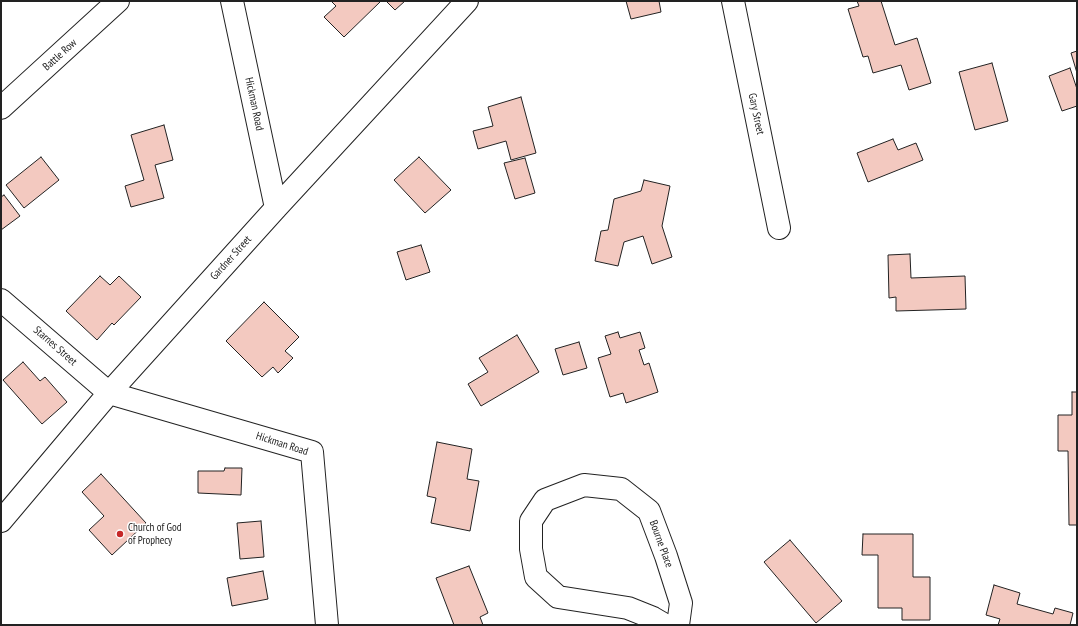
<!DOCTYPE html>
<html>
<head>
<meta charset="utf-8">
<style>
	body { margin:0 }
	#map { position:relative; width:1078px; height:626px; overflow:hidden; background:#fff; font-family:"PT Sans Narrow",sans-serif }
	canvas { display:block }
	.frame { position:absolute; inset:0; border:2px solid #222; pointer-events:none }
</style>
</head>
<body>
<div id="map">
<canvas width="1078" height="626"></canvas>
<div class="frame"></div>
</div>
<script>
const context = document.querySelector('canvas').getContext('2d');
context.lineJoin = 'round';
function paint(path, color) {
  context.fillStyle = color;
  context.fill(path, 'evenodd');
}
function poly(rows) {
  const path = new Path2D();
  for (const r of rows) {
    path.moveTo(r[0], r[1]);
    for (let i = 2; i < r.length; i += 2) path.lineTo(r[i], r[i + 1]);
  }
  return path;
}
function trace(path, color, width, dash) {
  context.strokeStyle = color;
  context.lineWidth = width;
  context.lineCap = dash ? 'butt' : 'round';
  context.setLineDash(dash || []);
  context.stroke(path);
}
function drawText(font, color, halo, rows, align = 'center') {
  context.font = font + ' "PT Sans Narrow",sans-serif';
  context.lineWidth = 3;
  context.setLineDash([]);
  context.textBaseline = 'middle';
  context.strokeStyle = halo;
  context.fillStyle = color;
  for (const [text, x, y, turn = 0] of rows) {
    context.save();
    context.translate(x, y);
    context.rotate((+turn || 0) * Math.PI / 180);
    context.textAlign = isNaN(turn) ? turn : align;
    if (halo) context.strokeText(text, 0, 0);
    context.fillText(text, 0, 0);
    context.restore();
  }
}
const building = poly([
	[331,1,381,1,344,37,324,17,336,6,331,1],
	[386,1,405,1,395,10,386,1],
	[626,1,659,1,661,12,631,19,626,1],
	[857,1,881,1,895,45,917,38,931,83,909,90,901,65,873,73,868,56,863,57,848,9,859,6,857,1],
	[1077,51,1077,73,1071,53,1077,51],
	[992,63,1008,121,975,130,959,72,992,63],
	[1070,68,1077,89,1077,106,1062,111,1049,76,1070,68],
	[521,97,536,153,511,160,506,141,478,149,473,131,493,126,488,107,521,97],
	[164,125,173,160,155,165,164,198,131,207,125,186,144,180,131,135,164,125],
	[893,139,898,150,916,143,923,160,868,182,857,153,893,139],
	[41,157,59,180,24,208,6,185,41,157],
	[419,157,451,190,425,213,394,180,419,157],
	[525,158,535,193,515,199,504,163,525,158],
	[644,180,670,186,662,226,672,257,652,264,643,236,624,242,618,266,595,261,601,231,608,230,614,199,641,191,644,180],
	[4,195,20,216,1,230,1,197,4,195],
	[421,245,430,272,406,280,397,252,421,245],
	[910,254,911,278,965,276,966,309,896,311,896,297,889,298,888,255,910,254],
	[100,276,110,285,119,276,141,297,114,325,112,323,97,340,66,311,100,276],
	[264,302,299,337,285,351,293,358,278,373,273,367,262,377,226,341,264,302],
	[618,332,620,338,640,332,645,348,639,350,644,365,649,363,658,392,626,403,623,393,610,397,598,358,611,354,605,336,618,332],
	[517,335,539,372,481,406,468,384,488,372,479,358,517,335],
	[579,342,587,368,563,375,555,349,579,342],
	[23,362,40,381,45,377,67,402,42,424,3,380,23,362],
	[1072,392,1077,392,1077,525,1069,525,1068,451,1058,451,1058,415,1072,415,1072,392],
	[437,442,472,449,467,479,479,481,470,531,431,523,436,498,427,496,437,442],
	[225,468,242,468,241,495,198,493,198,471,224,471,225,468],
	[101,474,146,523,112,555,89,530,104,516,82,492,101,474],
	[261,521,264,557,240,559,237,523,261,521],
	[863,534,913,534,913,577,930,577,930,620,902,620,902,608,878,608,878,555,862,555,863,534],
	[790,540,842,601,816,623,764,562,790,540],
	[469,566,488,613,480,617,483,625,454,625,436,578,469,566],
	[263,571,268,599,232,606,227,578,263,571],
	[994,585,1020,593,1017,604,1053,614,1055,608,1073,613,1070,625,998,625,1000,619,986,615,994,585]
]);
paint(building, '#f3c9c0');
trace(building, '#222', 1);
const minor = poly([
	[232,1,276,208],
	[733,1,779,228],
	[1,108,118,1],
	[1,300,109,393,312,452,327,625],
	[1,521,109,393,276,208,467,1],
	[665,625,653,618,628,608,558,597,536,577,531,549,531,521,545,500,584,485,621,489,649,511,666,556,681,603,678,625]
]);
trace(minor, '#222', 24);
trace(minor, '#fff', 22);
for (const [x, y, r, color] of [
	[120,534,4,"#c62828"]
]) {
  const dot = new Path2D();
  dot.arc(x, y, r, 0, 2 * Math.PI);
  context.fillStyle = color;
  context.fill(dot);
  trace(dot, '#fff', 1.5);
}
drawText('11px', '#222', '#fff', [
	["Battle Row",60,55,-42],
	["Hickman Road",254,104,78],
	["Gary Street",756,114,78],
	["Gardner Street",231,258,-48],
	["Starnes Street",55,346,41],
	["Hickman Road",282,444,18],
	["Bourne Place",661,544,70]
]);
drawText('11px', '#222', '#fff', [
	["Church of God",128,528],
	["of Prophecy",128,541]
], 'left');
</script>
</body>
</html>
